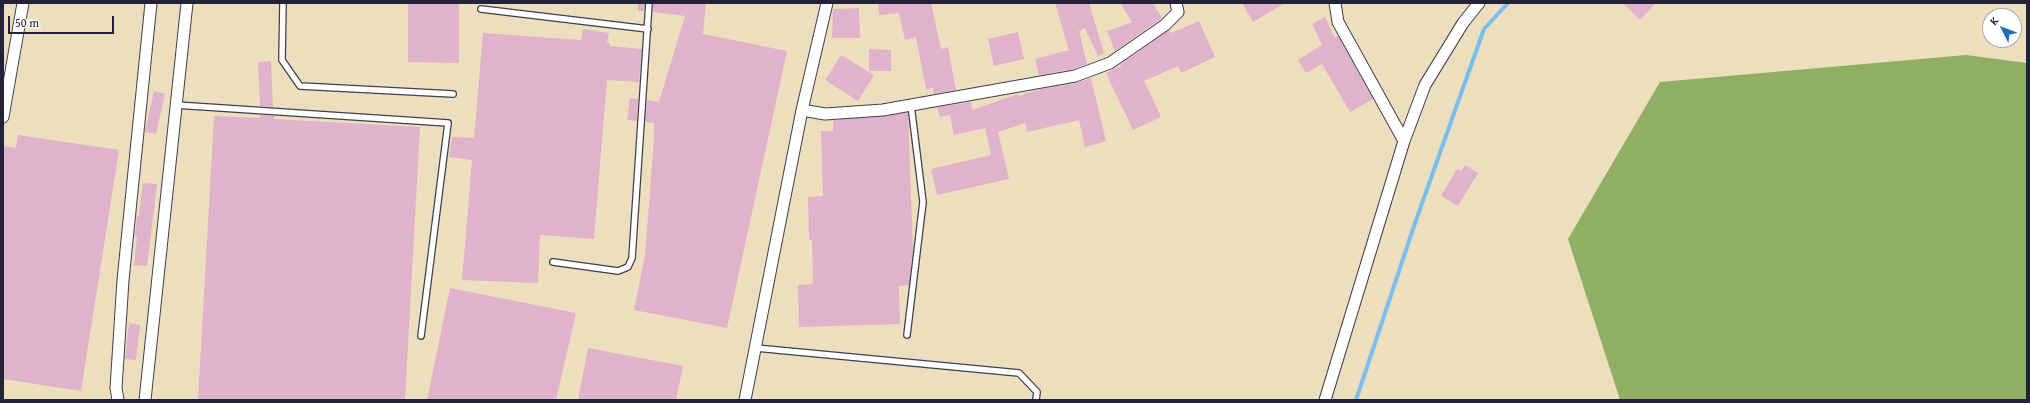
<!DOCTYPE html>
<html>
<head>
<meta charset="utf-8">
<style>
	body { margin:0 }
	#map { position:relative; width:2030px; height:403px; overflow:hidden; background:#eddfbe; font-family:"Gentium Book Plus",serif }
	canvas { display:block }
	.frame { position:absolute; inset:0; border:4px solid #22223b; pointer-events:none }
	.north { position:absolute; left:1982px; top:8px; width:40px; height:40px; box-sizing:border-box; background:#fff; border:1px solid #a7a7b1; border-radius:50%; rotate:312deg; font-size:11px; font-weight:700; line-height:16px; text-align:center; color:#22223b }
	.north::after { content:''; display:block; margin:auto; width:14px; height:18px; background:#1f6fb2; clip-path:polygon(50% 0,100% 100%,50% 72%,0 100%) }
	.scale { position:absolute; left:8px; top:16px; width:106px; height:18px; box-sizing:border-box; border:2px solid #22223b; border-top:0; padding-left:5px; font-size:12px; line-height:14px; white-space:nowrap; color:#22223b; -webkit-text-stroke:3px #fff; paint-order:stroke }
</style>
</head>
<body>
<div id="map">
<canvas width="2030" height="403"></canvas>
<div class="frame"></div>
<div class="north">K</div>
<div class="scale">50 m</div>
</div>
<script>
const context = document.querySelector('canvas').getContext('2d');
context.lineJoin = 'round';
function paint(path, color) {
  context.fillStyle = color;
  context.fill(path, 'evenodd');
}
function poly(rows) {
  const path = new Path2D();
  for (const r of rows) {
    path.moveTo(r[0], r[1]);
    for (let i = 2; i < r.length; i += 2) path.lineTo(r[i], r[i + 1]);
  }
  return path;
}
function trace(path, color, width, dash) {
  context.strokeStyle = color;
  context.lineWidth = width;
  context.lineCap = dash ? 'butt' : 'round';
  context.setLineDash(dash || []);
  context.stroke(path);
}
paint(poly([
	[1966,55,2027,63,2027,400,1620,400,1568,239,1660,82]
]), '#90af62');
trace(poly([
	[1356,400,1415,223,1484,29,1508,3]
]), '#78bff0', 4);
paint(poly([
	[408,3,459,3,459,63,408,62],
	[638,3,645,3,644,11,638,11],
	[653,3,706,3,703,34,787,51,727,328,634,310,645,255,654,140,654,123,645,122,647,100,659,102,685,16,653,12],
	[878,3,931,3,941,49,948,47,956,90,934,94,933,88,926,89,916,37,905,40,899,13,879,15],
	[1055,3,1089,3,1104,53,1098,56,1085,28,1079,31,1087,64,1073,69,1039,75,1035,59,1069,50],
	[1120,3,1153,3,1162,18,1115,51,1107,31,1132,22],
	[1242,3,1285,3,1253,22],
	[1623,3,1656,3,1640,20],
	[859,8,860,38,832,38,833,9],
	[1325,17,1335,38,1338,36,1373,99,1350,112,1322,64,1306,73,1298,60,1322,45,1312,24],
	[1199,21,1215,57,1181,73,1178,66,1144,81,1161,117,1133,130,1106,73,1121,66,1120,65,1169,30,1171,33],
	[583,29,609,33,607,43,610,43,610,46,642,49,639,82,607,80,594,239,540,235,538,283,462,280,472,160,449,157,452,137,474,138,483,33,581,40],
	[1018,32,1024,59,994,66,988,39],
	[869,49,891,50,891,71,869,71],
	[841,55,874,75,858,101,825,80],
	[271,61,273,107,260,106,258,62],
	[1091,78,1106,141,1085,147,1079,120,1027,132,1025,123,998,132,1009,179,937,195,931,169,991,155,985,128,954,135,950,115,940,117,937,107,971,102,972,110,1018,94,1018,96,1042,89,1076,83],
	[154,91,165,94,156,134,145,132],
	[630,98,638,99,637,121,627,120],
	[908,113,913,249,909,285,899,286,900,324,799,327,798,285,813,284,812,240,809,240,808,197,823,196,821,131,833,131,833,120],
	[260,115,274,116,274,119,420,127,405,400,198,400,214,116,260,118],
	[18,135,119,150,81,391,3,379,3,146,16,148],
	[1465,165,1478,173,1458,206,1441,196,1457,169,1461,171],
	[143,183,157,184,147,266,134,265,137,236,135,236,137,216,139,216],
	[450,288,576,313,556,400,427,400],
	[129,323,140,325,136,360,125,359],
	[588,348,683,366,676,400,578,400]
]), '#e1b2cb');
const service = poly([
	[283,3,282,60,300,86,453,94],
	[481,9,648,29],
	[176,105,448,123,421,336],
	[553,262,618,271,628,267,632,258,649,3],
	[907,335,923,202,911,105],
	[756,348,1019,373,1037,392,1036,400]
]);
const minor = poly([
	[1335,3,1338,22,1404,141],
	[802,110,825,114,883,110,1075,76,1110,63,1165,25,1178,12,1176,3],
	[3,117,23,3],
	[118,400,116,388,123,280,151,3],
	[145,400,187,3],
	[745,400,802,110,827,3],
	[1325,400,1404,141,1425,85,1463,23,1479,3]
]);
trace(service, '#403e4f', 8);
trace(minor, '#403e4f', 13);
trace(service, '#fff', 5.5);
trace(minor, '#fff', 11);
</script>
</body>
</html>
